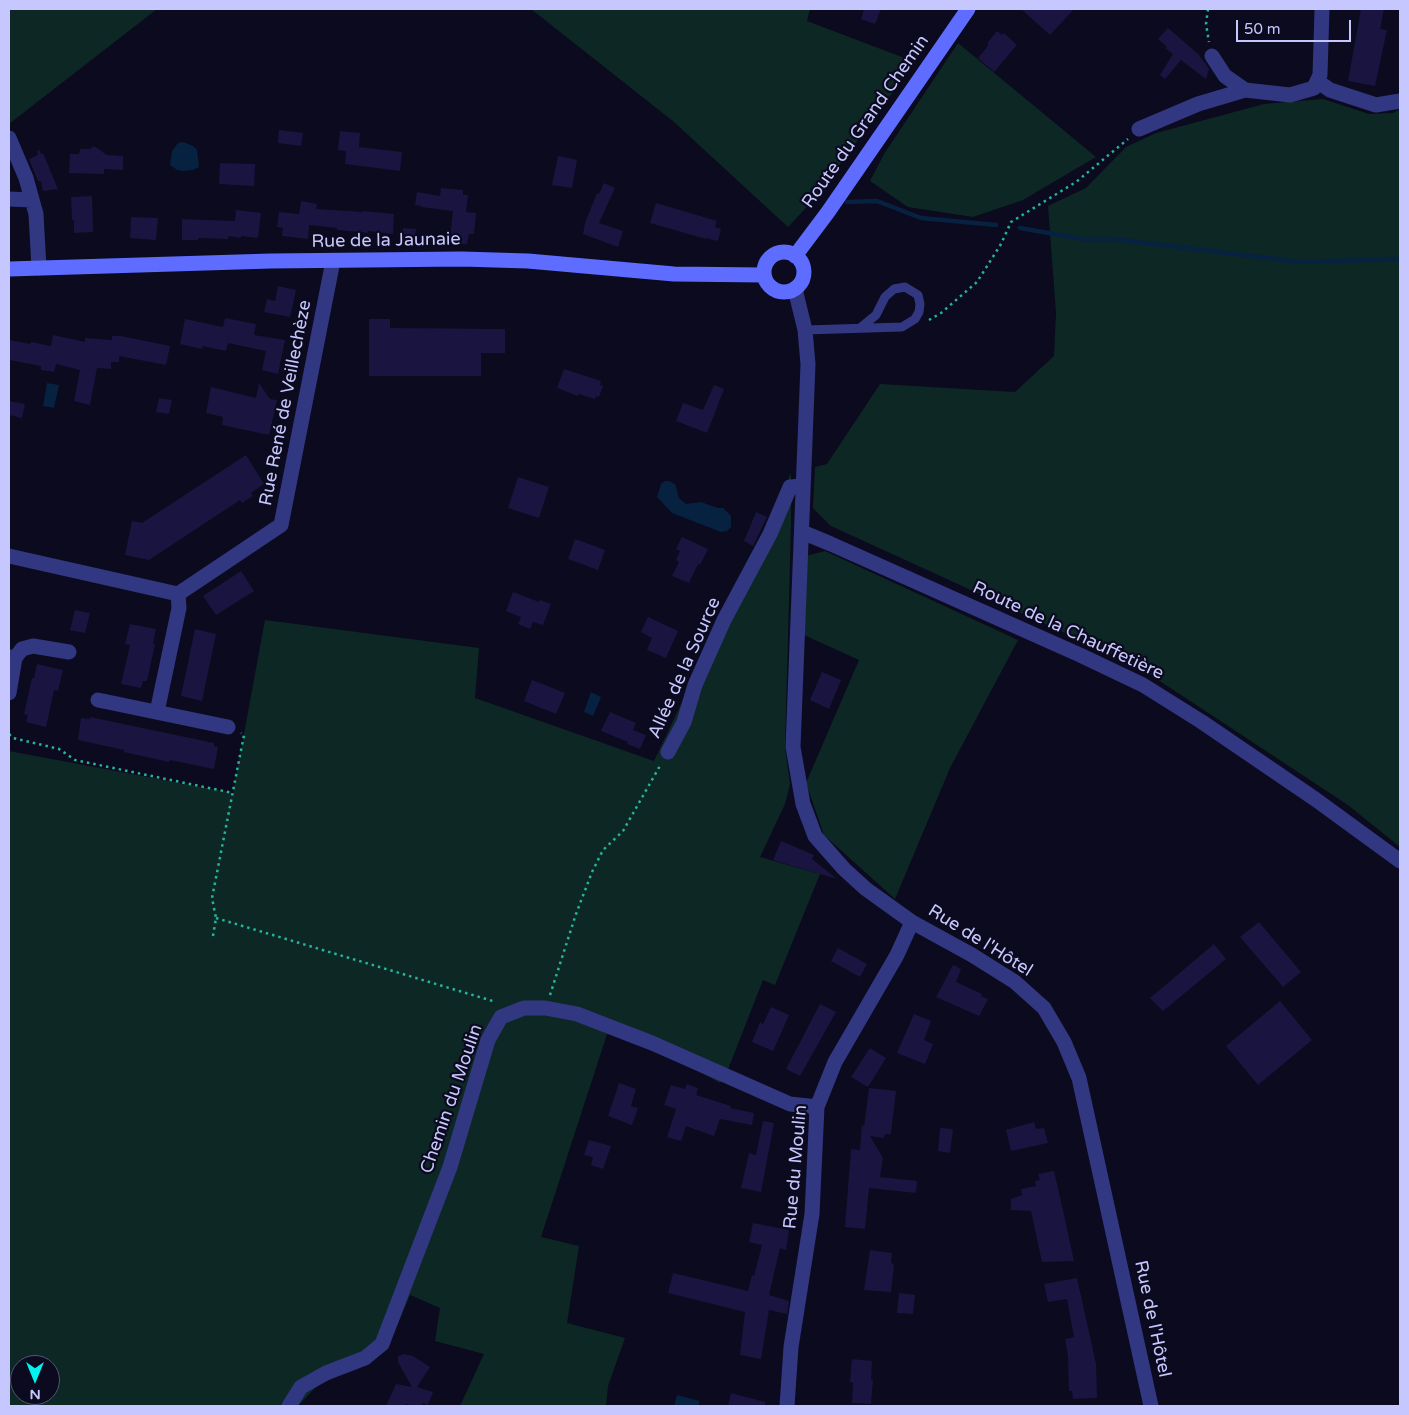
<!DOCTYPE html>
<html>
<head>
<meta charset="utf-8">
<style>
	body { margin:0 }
	#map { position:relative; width:1409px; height:1415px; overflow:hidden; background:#0b0a1e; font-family:"Varela Round",sans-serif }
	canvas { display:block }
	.frame { position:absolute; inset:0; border:10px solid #c7c7ff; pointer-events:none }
	.north { position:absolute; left:10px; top:1355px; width:50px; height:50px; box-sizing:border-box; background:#0b0a1e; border:1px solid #565678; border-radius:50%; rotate:180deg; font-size:14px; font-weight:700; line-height:20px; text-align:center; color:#c7c7ff }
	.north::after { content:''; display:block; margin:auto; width:18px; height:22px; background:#00f2ee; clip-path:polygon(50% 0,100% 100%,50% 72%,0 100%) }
	.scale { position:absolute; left:1236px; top:20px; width:115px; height:22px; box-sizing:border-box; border:2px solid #c7c7ff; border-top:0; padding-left:6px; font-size:15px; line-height:18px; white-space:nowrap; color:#c7c7ff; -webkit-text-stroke:4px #0b0a1e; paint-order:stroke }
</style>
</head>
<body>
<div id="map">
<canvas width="1409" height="1415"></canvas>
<div class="frame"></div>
<div class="north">N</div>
<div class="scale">50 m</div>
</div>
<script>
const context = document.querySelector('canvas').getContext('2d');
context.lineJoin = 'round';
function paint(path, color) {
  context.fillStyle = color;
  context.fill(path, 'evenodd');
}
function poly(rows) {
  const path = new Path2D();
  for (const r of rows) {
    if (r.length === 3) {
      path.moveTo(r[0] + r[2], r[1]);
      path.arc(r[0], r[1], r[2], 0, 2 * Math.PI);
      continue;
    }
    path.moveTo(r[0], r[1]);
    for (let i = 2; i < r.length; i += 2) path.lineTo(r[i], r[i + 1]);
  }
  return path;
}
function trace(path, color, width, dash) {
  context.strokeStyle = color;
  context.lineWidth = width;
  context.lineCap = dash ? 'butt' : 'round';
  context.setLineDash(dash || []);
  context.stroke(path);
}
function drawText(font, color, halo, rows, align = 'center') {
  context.font = font + ' "Varela Round",sans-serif';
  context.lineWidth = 4.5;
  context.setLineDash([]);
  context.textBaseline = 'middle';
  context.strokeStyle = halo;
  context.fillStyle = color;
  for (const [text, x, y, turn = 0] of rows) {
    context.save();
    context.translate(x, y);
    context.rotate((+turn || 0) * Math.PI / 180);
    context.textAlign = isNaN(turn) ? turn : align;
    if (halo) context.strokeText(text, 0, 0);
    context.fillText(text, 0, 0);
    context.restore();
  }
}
paint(poly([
	[9,9,157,9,9,124],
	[531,9,810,9,807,21,915,62,816,197,788,227,674,122],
	[958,43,1096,157,1023,200,973,217,908,207,870,181,884,154],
	[1323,99,1369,114,1393,113,1400,109,1400,847,1348,805,1137,666,831,526,813,508,815,467,827,464,880,384,1015,392,1054,356,1056,313,1048,206,1086,188,1126,147,1156,133,1264,104],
	[791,473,791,524,785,748,790,784,785,804,760,857,820,874,775,985,763,980,727,1072,720,1083,670,1056,608,1031,541,1237,579,1246,567,1323,625,1338,608,1386,606,1406,460,1406,484,1354,435,1341,440,1308,410,1295,394,1333,368,1363,341,1371,316,1387,298,1406,9,1406,9,751,233,793,265,620,479,648,475,698,654,761],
	[20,1365,50,1365,50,1395,20,1395],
	[825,551,1018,640,950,768,895,899,824,835,806,783,859,660,804,635,806,556]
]), '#0d2824');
paint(poly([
	[183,142,193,146,197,150,199,167,193,170,183,171,177,170,170,165,172,151,178,143],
	[47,383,59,385,54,408,43,406],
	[665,481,669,481,675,484,679,498,686,504,701,502,718,508,723,508,731,516,731,527,727,531,721,532,672,513,657,497,661,484],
	[591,692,601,697,593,716,584,712],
	[677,1395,700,1401,698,1406,674,1406]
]), '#072240');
trace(poly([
	[847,202,877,201,921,218,996,225],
	[1020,228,1082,239,1122,240,1299,262,1400,259]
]), '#072240', 4.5);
paint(poly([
	[864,9,881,9,875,24,861,19],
	[1021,9,1074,9,1050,35],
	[1361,9,1384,9,1380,29,1387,30,1375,86,1348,81],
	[1168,28,1198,54,1205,63,1209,69,1206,79,1181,60,1165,79,1160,75,1173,54,1165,48,1167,47,1158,39],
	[997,31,1002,35,1004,33,1017,45,994,72,978,58,988,46,988,42],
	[279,130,303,133,301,146,278,143],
	[340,131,360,133,359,147,402,152,400,171,345,164,346,151,338,150],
	[94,146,107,155,123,156,123,170,104,169,104,174,69,173,70,154,79,154,80,149,90,149],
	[39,150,41,154,43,153,58,189,43,191,41,181,38,181,29,159,38,155,37,151],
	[558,156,577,160,572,188,552,185],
	[220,163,255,164,254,186,219,184],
	[604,183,615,188,599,223,623,231,618,247,583,234,585,223,597,193,599,194],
	[441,188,463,190,463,195,468,195,466,212,476,213,474,234,469,234,467,244,449,244,453,211,421,207,421,206,415,205,417,192,440,196],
	[92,196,93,232,74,233,74,220,72,220,71,197],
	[301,201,317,204,316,209,363,212,363,211,394,214,393,234,368,231,368,233,360,232,337,230,337,228,309,225,308,239,282,236,283,228,277,227,279,212,299,214],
	[656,203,717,221,715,227,721,229,718,241,706,238,706,239,650,223],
	[236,210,261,213,258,238,241,236,241,238,228,236,228,239,198,238,198,240,182,240,182,219,235,221],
	[131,217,158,218,156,240,130,238],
	[403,228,416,229,414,245,400,245],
	[278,286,296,290,290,317,264,312,267,299,275,301],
	[225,318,256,324,254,335,285,340,278,374,262,370,266,351,228,343,226,351,203,346,202,349,180,344,185,319,223,327],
	[369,319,390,319,390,328,505,329,505,353,481,353,481,376,369,376],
	[53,335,85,342,85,338,112,340,112,336,121,336,170,346,166,365,119,356,119,362,111,362,111,369,97,368,90,405,74,401,80,370,56,364,54,372,41,370,41,366,9,360,9,340,30,344,31,342,51,346],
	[564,369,601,381,600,385,603,386,599,397,596,396,595,399,579,394,578,396,557,388],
	[259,383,270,399,277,400,269,435,222,425,223,417,206,413,211,387,256,398],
	[714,385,724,389,707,433,676,421,683,403,703,410],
	[159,398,172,400,169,414,156,412],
	[9,401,25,404,22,418,9,415],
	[246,455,264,484,251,493,253,496,242,503,240,500,149,560,125,555,132,521,142,523],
	[518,477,549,487,539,518,508,508],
	[756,512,767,517,753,546,744,541],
	[682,537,708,549,700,565,698,564,689,583,672,576,679,562,676,560,680,551,676,549],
	[575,539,605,550,598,570,568,559],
	[241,571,254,591,216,615,203,596],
	[513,592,539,602,540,600,551,604,543,625,533,622,530,629,518,624,521,617,506,611],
	[75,610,90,613,85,633,70,630],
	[648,617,678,631,666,658,647,650,652,638,641,632],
	[130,624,156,629,153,643,155,644,147,681,143,681,141,688,121,684,130,645,125,644],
	[195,629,216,634,202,701,181,696],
	[37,664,63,670,58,691,54,690,46,727,26,722,28,715,24,714,32,678,34,678],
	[822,672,841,680,829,709,810,700],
	[532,680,565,693,556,714,524,701],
	[610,712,636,723,633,730,646,735,640,749,627,744,628,742,601,731],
	[90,717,214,743,214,746,218,747,214,769,170,760,169,762,124,752,124,750,78,740,81,718,90,719],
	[781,841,814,855,812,859,837,879,773,860],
	[1259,922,1301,972,1283,987,1240,937],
	[1214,944,1226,959,1163,1011,1150,998],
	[838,948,867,964,860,977,831,961],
	[953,965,961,969,956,982,982,994,981,996,988,999,979,1016,936,997],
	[1280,1001,1312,1040,1258,1085,1226,1046],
	[820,1004,836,1012,800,1076,786,1069],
	[771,1007,789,1015,773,1051,752,1042,760,1022,763,1024],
	[914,1014,931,1021,924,1040,933,1044,925,1064,897,1053],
	[870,1048,886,1058,868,1087,851,1077],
	[619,1083,636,1089,631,1106,638,1108,632,1125,608,1116],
	[687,1084,698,1088,696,1095,731,1106,730,1108,754,1113,752,1125,720,1119,714,1136,686,1126,681,1141,667,1137,676,1109,664,1105,671,1085,685,1089],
	[869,1088,896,1091,891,1134,885,1134,884,1138,870,1136,883,1158,880,1177,917,1181,916,1193,869,1188,865,1229,845,1227,851,1149,860,1150,862,1124,864,1127],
	[763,1121,774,1123,761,1192,741,1188,749,1153,756,1155],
	[1034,1122,1036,1129,1044,1128,1048,1143,1011,1151,1006,1130],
	[940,1128,953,1129,950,1153,938,1151],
	[589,1140,611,1146,603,1169,591,1165,593,1157,584,1155],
	[1054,1171,1065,1219,1074,1261,1042,1262,1031,1211,1011,1210,1011,1199,1022,1195,1021,1189,1036,1186,1035,1181,1040,1180,1038,1174],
	[753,1223,789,1230,786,1250,780,1248,769,1295,789,1301,787,1314,769,1310,761,1359,740,1355,745,1312,668,1293,673,1273,748,1291,752,1275,754,1276,762,1245,749,1242],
	[870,1250,892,1253,891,1262,894,1265,891,1292,864,1290],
	[1077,1278,1096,1364,1097,1398,1073,1399,1072,1391,1069,1391,1068,1357,1065,1339,1074,1337,1067,1299,1048,1302,1044,1284],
	[899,1293,915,1295,913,1314,897,1313],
	[404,1354,413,1356,430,1367,417,1387,433,1392,428,1405,423,1403,422,1406,414,1406,406,1404,404,1406,386,1406,396,1384,412,1387,398,1362,398,1356],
	[852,1359,872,1361,871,1379,873,1380,871,1404,852,1403,853,1383,850,1382],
	[731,1393,765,1402,765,1406,728,1406]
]), '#191540');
trace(poly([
	[1208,9,1206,24,1209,42],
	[929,320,941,313,977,282,1001,244,1011,222,1076,182,1128,139],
	[9,734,13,738,59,749,75,760,233,793],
	[216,918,496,1002],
	[213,936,216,918,212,898,244,735,241,733],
	[550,995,576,914,592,872,603,850,623,831,661,764]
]), '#24b69c', 2.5, [2.5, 4]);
trace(poly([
	[805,330,902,327,915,319,919,312,920,304,918,295,905,287,894,289,885,297,876,315,860,328]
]), '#313780', 9);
trace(poly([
	[1212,56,1225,76,1245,90,1290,95,1314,88,1320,75,1322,9],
	[1317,81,1330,90,1376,105,1400,101],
	[1139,129,1198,104,1245,90],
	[9,138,26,178,36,214,39,268],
	[9,199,32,200],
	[795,289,805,330,808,364,793,747,803,804,815,836,844,869,866,889,912,922,972,955,1015,982,1044,1008,1064,1042,1079,1078,1151,1406],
	[802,532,831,544,1080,655,1143,685,1202,722,1315,799,1400,861],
	[9,556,178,594,281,525,333,261],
	[9,657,15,658,9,693],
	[15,658,22,649,33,646,69,652],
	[98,700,228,727],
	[157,712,179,608,178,594],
	[668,752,684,722,695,685,724,620,770,534,790,487,803,486],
	[289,1406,301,1387,326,1373,365,1358,382,1344,450,1167,488,1040,501,1017,524,1008,545,1008,577,1014,652,1043,790,1104,817,1107],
	[787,1406,791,1347,812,1214,817,1107,835,1062,897,955,912,922]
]), '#313780', 15);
trace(poly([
	[784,272,20],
	[795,256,828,212,968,9],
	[9,269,271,261,462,259,528,261,674,274,764,275]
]), '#5e6cff', 15);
drawText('18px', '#c7c7ff', '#0b0a1e', [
	["Route du Grand Chemin",866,122,-55],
	["Rue de la Jaunaie",386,241,-1],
	["Rue René de Veillechèze",286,403,-79],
	["Route de la Chauffetière",1068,631,25],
	["Allée de la Source",685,668,-66],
	["Rue de l'Hôtel",980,941,32],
	["Chemin du Moulin",452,1099,-71],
	["Rue du Moulin",796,1167,-85],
	["Rue de l'Hôtel",1152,1319,78]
]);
</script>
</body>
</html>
